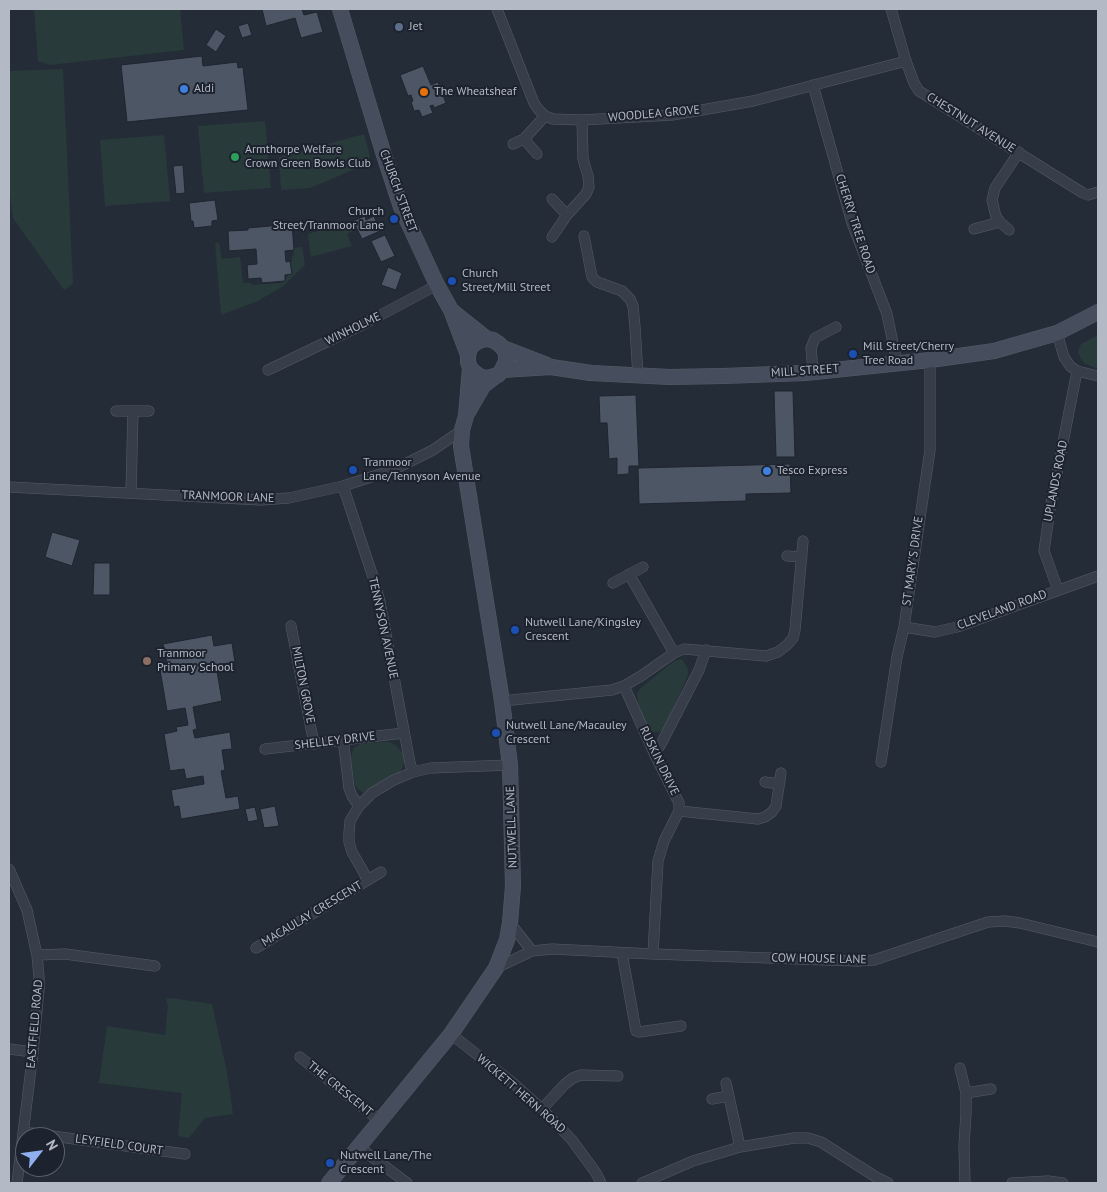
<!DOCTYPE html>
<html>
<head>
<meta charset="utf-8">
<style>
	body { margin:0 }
	#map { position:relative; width:1107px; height:1192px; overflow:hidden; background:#242c38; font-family:"PT Sans",sans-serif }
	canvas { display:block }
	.frame { position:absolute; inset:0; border:10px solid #b3b9c5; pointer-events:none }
	.north { position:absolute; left:15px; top:1127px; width:50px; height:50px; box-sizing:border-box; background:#1d232e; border:1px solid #595f6a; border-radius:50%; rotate:60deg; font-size:14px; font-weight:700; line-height:20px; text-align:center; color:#b3b9c5 }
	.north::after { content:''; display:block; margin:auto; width:18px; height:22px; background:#8fafee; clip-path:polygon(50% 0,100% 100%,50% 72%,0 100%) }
</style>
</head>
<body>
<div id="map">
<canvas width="1107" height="1192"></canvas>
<div class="frame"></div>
<div class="north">N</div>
</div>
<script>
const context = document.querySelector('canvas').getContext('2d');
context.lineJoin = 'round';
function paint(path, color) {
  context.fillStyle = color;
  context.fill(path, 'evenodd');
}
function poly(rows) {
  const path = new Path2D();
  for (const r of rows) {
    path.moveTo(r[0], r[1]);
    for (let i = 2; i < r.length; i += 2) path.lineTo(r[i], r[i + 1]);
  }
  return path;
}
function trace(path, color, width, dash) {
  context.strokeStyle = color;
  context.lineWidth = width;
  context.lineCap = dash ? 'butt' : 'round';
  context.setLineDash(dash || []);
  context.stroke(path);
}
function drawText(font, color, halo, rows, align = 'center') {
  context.font = font + ' "PT Sans",sans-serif';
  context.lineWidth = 4;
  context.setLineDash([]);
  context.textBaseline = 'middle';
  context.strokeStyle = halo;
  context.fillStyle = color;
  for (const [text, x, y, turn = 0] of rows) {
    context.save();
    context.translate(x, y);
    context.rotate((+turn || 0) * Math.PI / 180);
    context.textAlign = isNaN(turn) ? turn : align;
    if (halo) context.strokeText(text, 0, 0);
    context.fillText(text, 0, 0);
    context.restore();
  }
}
paint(poly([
	[34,9,180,9,184,50,50,65,38,61],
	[63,69,73,284,64,290,13,218,9,187,9,71],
	[265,121,271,188,204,193,198,126],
	[364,134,370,156,368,162,364,165,320,184,309,188,281,190,279,157],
	[164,135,170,201,105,206,100,140],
	[349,221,353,231,347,234,352,246,311,257,308,234],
	[215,243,219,243,222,259,240,257,243,283,251,283,252,285,282,283,291,272,290,263,292,262,292,256,294,255,293,248,302,247,305,265,283,286,258,301,221,315],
	[1098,335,1098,369,1084,363,1080,357,1078,351,1081,344],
	[682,659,688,669,688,675,664,729,659,732,652,732,647,729,638,703,637,693,641,688,669,665,676,660],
	[383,742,390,742,397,746,403,754,404,761,403,767,400,772,363,793,355,786,351,760,352,753,354,748,360,744],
	[171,998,212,1004,227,1072,233,1114,205,1118,189,1138,178,1136,182,1093,99,1083,107,1026,165,1035,168,1006,166,999]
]), '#293a3b');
const building = poly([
	[262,9,302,9,304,15,317,12,323,32,301,38,295,18,266,26,262,9],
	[248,23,252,35,242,38,238,26,248,23],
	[216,29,226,36,216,52,206,45,216,29],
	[202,56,203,66,237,62,238,68,243,67,248,110,127,122,121,65,202,56],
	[423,66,431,85,438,82,446,103,434,108,433,105,430,106,433,113,422,117,419,110,414,111,411,102,413,101,411,95,408,96,400,75,423,66],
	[183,165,185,193,176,194,173,166,183,165],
	[215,200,218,220,212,221,212,226,194,228,193,221,191,221,189,203,215,200],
	[365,216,366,220,374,216,380,231,362,239,353,221,365,216],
	[292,224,294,250,285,251,286,262,290,261,292,274,285,275,285,281,262,283,261,278,248,279,247,265,257,264,256,249,229,251,228,231,248,230,248,228,292,224],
	[385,235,395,256,381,262,371,241,385,235],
	[388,267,402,273,396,290,381,285,388,267],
	[774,391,793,391,795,457,776,457,774,391],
	[636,395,639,466,629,466,629,474,617,475,617,458,609,459,607,423,600,423,599,396,636,395],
	[790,464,791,493,746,494,746,501,639,504,638,468,790,464],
	[52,532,80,540,72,566,45,557,52,532],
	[94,563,110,563,110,595,93,595,94,563],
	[212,635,214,646,232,643,235,662,216,665,222,701,193,707,197,729,193,730,195,738,230,732,232,749,222,750,225,770,221,771,226,798,238,796,240,809,181,819,179,806,174,807,171,790,204,784,203,776,186,779,184,769,170,771,164,734,177,731,176,727,188,725,185,708,167,711,159,664,167,663,163,644,212,635],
	[275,806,279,826,264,828,260,809,275,806],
	[255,807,258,820,248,822,245,809,255,807]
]);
paint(building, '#4c5664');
trace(building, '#1f2530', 1);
const street = poly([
	[497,9,534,103,538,109,545,116,553,119,582,120,672,115,702,110,753,101,906,61],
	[891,9,906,61,914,83,919,91,1083,193,1088,195,1098,192],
	[813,85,852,223,887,314,897,363],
	[524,139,537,154],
	[513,144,524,139,545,116],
	[552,199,567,215],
	[974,229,1000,222],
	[1009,230,1000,222,996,217,992,200,995,188,1019,152],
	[584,236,592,277,597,282,622,291,630,299,633,306,635,327,638,376],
	[552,237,567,215,586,194,589,187,588,176,583,159,582,120],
	[1057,333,1064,357,1070,366,1077,371,1098,376],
	[268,370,362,325,437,285],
	[813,372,811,348,815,338,836,327],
	[116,411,149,411],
	[343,486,373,577,380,602,410,763,413,772],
	[9,487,261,500,289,498,343,486,393,470,433,450,462,430],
	[131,493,133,411],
	[787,556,802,557],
	[629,574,674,653],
	[613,583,643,567],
	[1058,590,1044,551,1050,509,1077,371],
	[291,626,314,744],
	[904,627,935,632,957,627,1098,576],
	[624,686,654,753,679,803,679,811,664,841,658,861,653,954],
	[502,701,612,690,624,686,641,676,674,653,684,649,766,656,778,652,787,645,793,638,795,630,803,541],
	[343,739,349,788,352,796,359,806],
	[265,749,404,733],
	[654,753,661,744,699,670,706,650],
	[881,762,897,657,904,627,930,450,930,360],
	[765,782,779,784],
	[679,811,758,819,765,817,772,812,776,806,781,773],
	[9,869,27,910,37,955,39,977,39,989,33,1052,17,1183],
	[368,880,352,852,349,842,349,833,350,821,359,806,372,793,394,780,413,772,431,768,510,765],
	[510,923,532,951],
	[256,948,381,872],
	[622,953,636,1031,639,1032,681,1026],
	[37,955,65,954,155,966],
	[496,968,532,951,552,949,653,954,857,961,874,960,988,922,1005,921,1020,923,1098,942],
	[451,1034,514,1084,542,1109,572,1140,596,1173,601,1183],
	[9,1049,33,1052],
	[300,1057,380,1121],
	[960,1068,966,1093,966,1113,964,1145,965,1183],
	[726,1083,740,1147],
	[966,1093,991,1089],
	[712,1099,729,1096],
	[542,1109,565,1084,573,1078,581,1075,618,1076],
	[23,1132,185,1154],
	[359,1147,407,1183],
	[642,1183,693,1161,740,1147,794,1138,808,1138,821,1142,876,1177,888,1183],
	[1012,1183,1048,1181,1063,1183]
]);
const secondary = poly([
	[340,9,383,152,401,207,437,285,451,310,468,355],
	[452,311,487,339,493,340,499,344,503,348,506,354,506,361,502,370,498,375,488,378,481,377,475,373,470,368,468,362,468,355,470,348,475,343,481,340,487,339],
	[503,348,547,365],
	[502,370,551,367,591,373,670,377,723,376,805,373,930,360,994,351,1057,333,1098,312],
	[468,412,483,386,496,376],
	[329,1183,451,1034,496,968,507,940,510,923,513,886,510,765,502,701,461,446,462,430,466,416,470,368]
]);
trace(street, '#565c67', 11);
trace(secondary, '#565c67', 16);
trace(street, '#383e49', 10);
trace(secondary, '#464d5c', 15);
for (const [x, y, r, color] of [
	[399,27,5,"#5c6f8a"],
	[184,89,5,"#3f7fe0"],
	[424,92,5,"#e8710a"],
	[235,157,5,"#2e9e5b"],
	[394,219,5,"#1a4fb4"],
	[452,281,5,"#1a4fb4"],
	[853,354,5,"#1a4fb4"],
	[353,470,5,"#1a4fb4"],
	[767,471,5,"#3f7fe0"],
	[515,630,5,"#1a4fb4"],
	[147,661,5,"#8d6e63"],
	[496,733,5,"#1a4fb4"],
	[330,1163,5,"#1a4fb4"]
]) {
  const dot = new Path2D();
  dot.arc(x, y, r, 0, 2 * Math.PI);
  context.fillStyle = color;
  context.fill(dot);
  trace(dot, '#1d232e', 2);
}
drawText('12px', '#b3b9c5', '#1d232e', [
	["Jet",409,27],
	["Aldi",194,89],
	["The Wheatsheaf",434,92],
	["Armthorpe Welfare",245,150],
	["Crown Green Bowls Club",245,164],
	["Church",384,212,"right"],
	["Street/Tranmoor Lane",384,226,"right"],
	["Church",462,274],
	["Street/Mill Street",462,288],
	["Mill Street/Cherry",863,347],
	["Tree Road",863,361],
	["Tranmoor",363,463],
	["Lane/Tennyson Avenue",363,477],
	["Tesco Express",777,471],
	["Nutwell Lane/Kingsley",525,623],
	["Crescent",525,637],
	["Tranmoor",157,654],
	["Primary School",157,668],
	["Nutwell Lane/Macauley",506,726],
	["Crescent",506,740],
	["Nutwell Lane/The",340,1156],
	["Crescent",340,1170]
], 'left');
drawText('12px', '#b3b9c5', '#1d232e', [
	["WOODLEA GROVE",654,114,-5],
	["CHESTNUT AVENUE",971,123,32],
	["CHURCH STREET",398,191,70],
	["CHERRY TREE ROAD",855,224,72],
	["WINHOLME",353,329,-26],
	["MILL STREET",805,371,-4],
	["UPLANDS ROAD",1056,481,-79],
	["TRANMOOR LANE",228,497,2],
	["ST MARY'S DRIVE",913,561,-82],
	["CLEVELAND ROAD",1002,610,-20],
	["TENNYSON AVENUE",383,628,78],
	["MILTON GROVE",303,685,79],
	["SHELLEY DRIVE",335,741,-7],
	["RUSKIN DRIVE",659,761,64],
	["NUTWELL LANE",512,827,-92],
	["MACAULAY CRESCENT",312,914,-31],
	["COW HOUSE LANE",819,959,1],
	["EASTFIELD ROAD",35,1024,-85],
	["THE CRESCENT",340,1089,39],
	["WICKETT HERN ROAD",521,1094,41],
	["LEYFIELD COURT",119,1145,8]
]);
</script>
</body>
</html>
